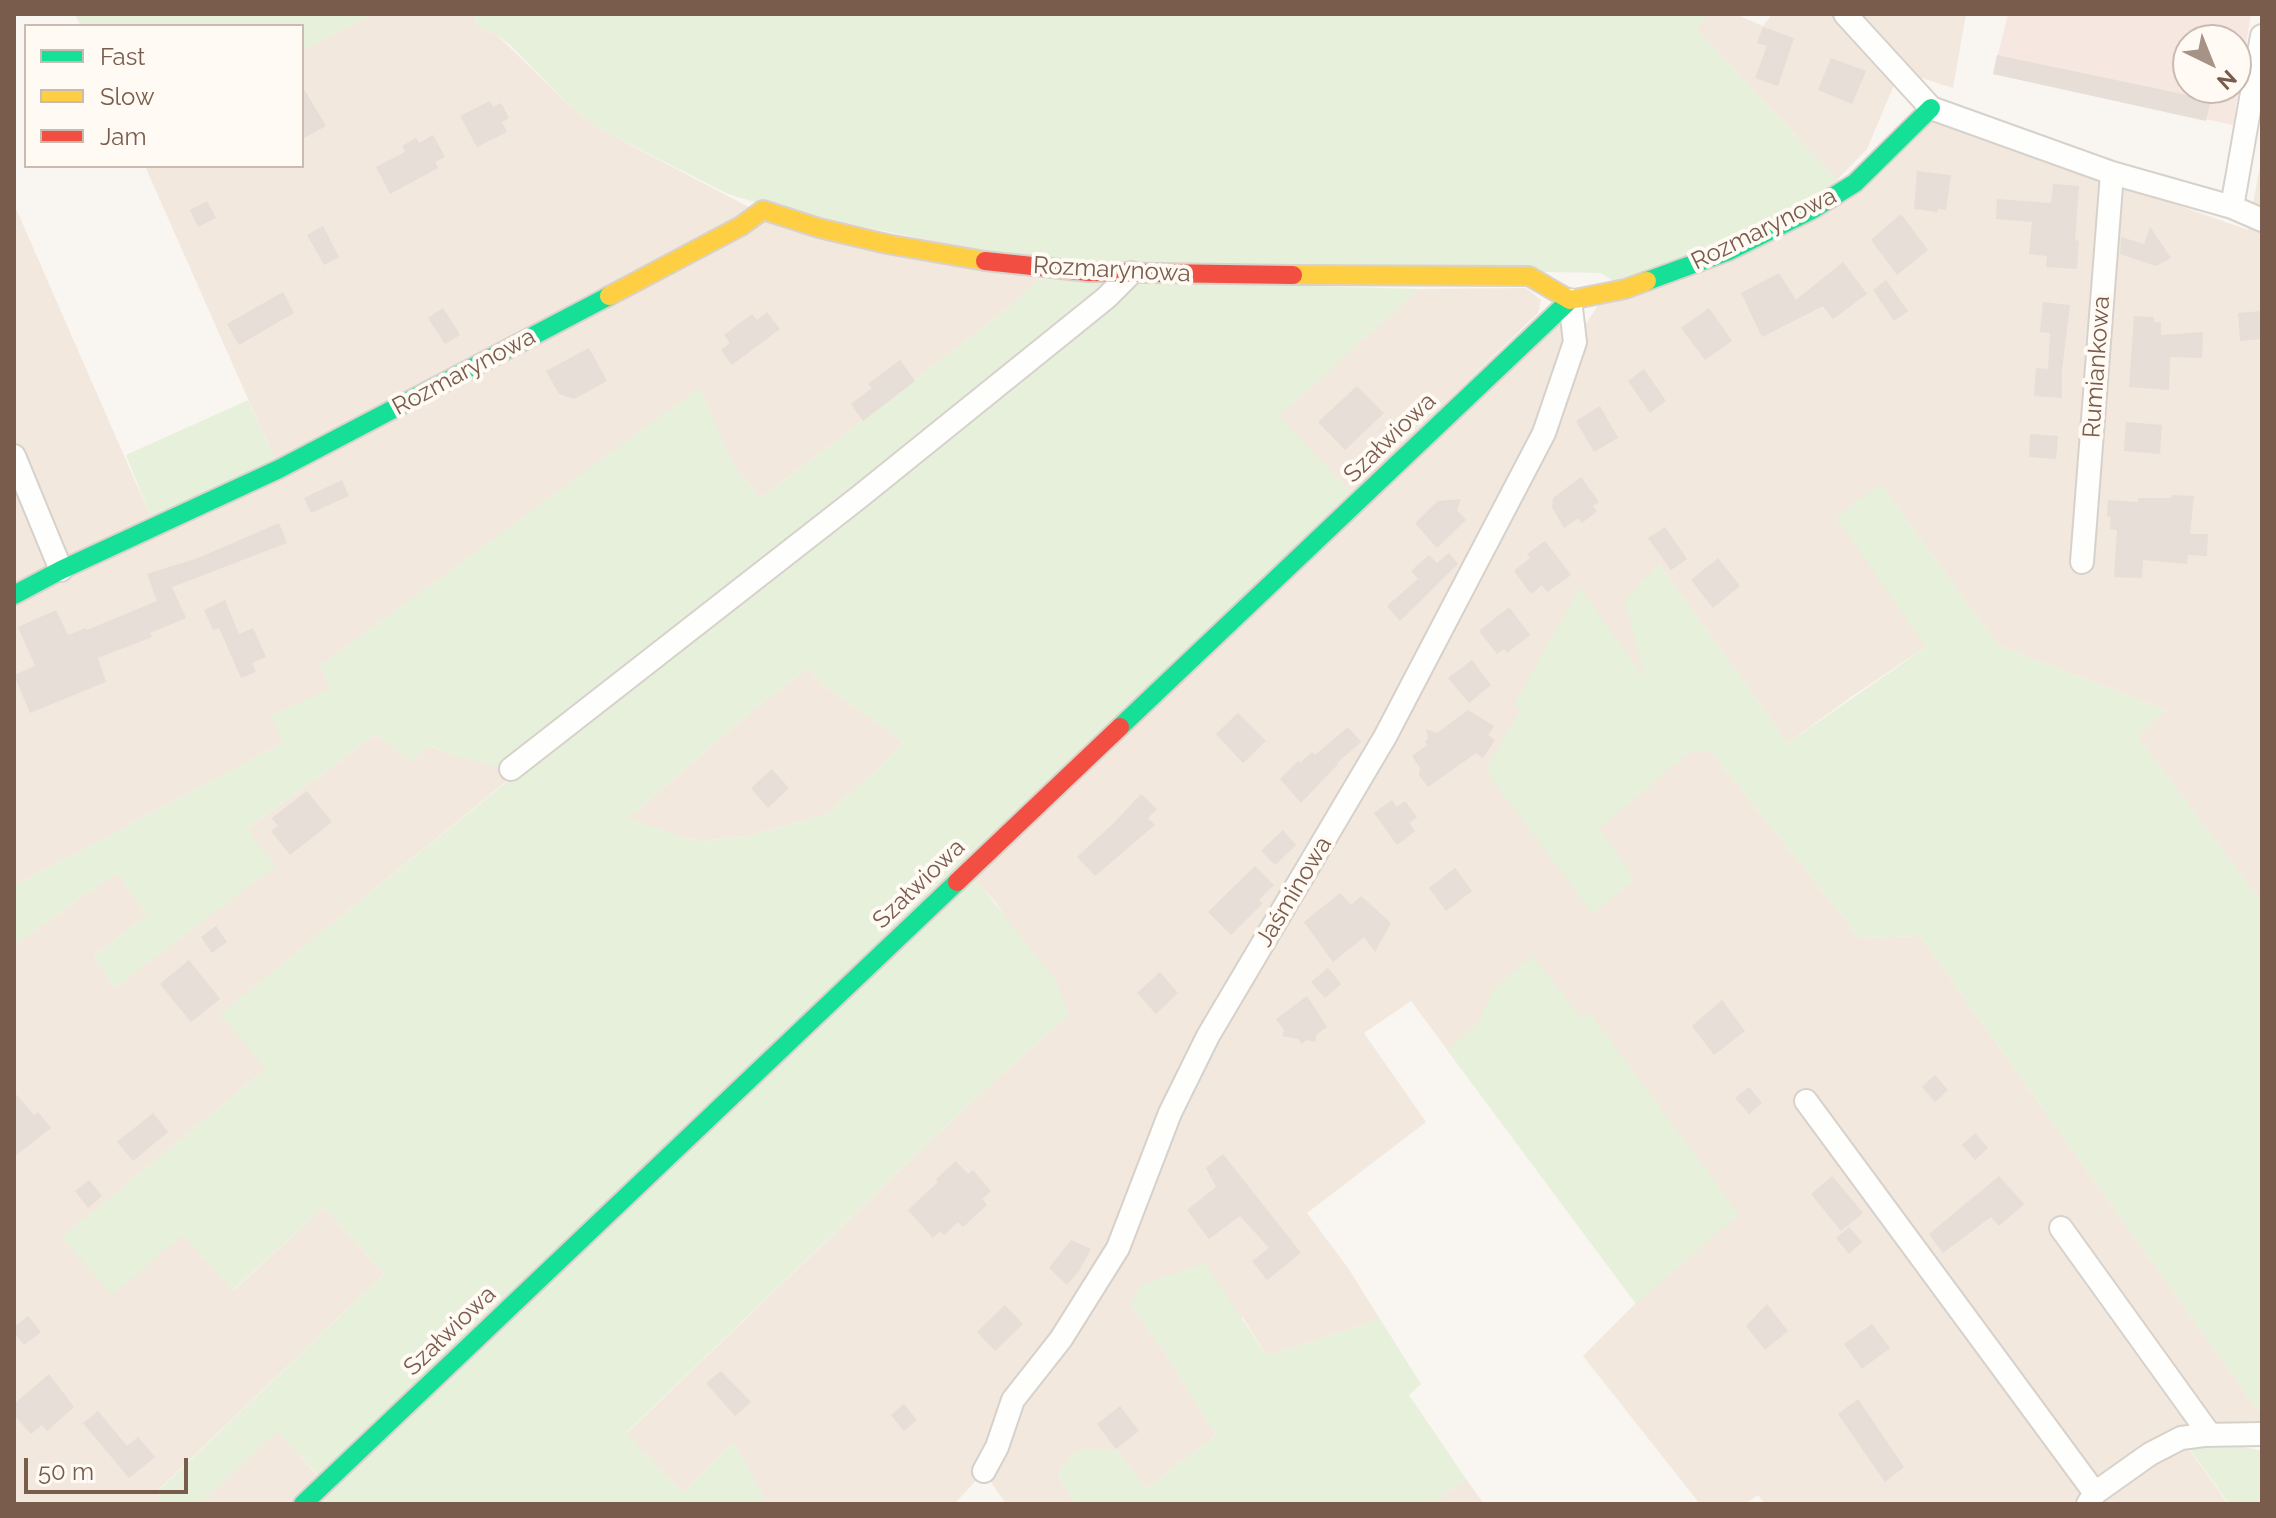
<!DOCTYPE html>
<html>
<head>
<meta charset="utf-8">
<style>
	body { margin:0 }
	#map { position:relative; width:2276px; height:1518px; overflow:hidden; background:#f9f5f0; font-family:Raleway,sans-serif }
	canvas { display:block }
	.frame { position:absolute; inset:0; border:16px solid #7a5c4d; pointer-events:none }
	.legend { position:absolute; left:24px; top:24px; width:280px; height:144px; box-sizing:border-box; background:#fffaf3; border:2px solid #cabbb1; margin:0; padding:10px 14px; list-style:none; font-size:24px; color:#7a5c4d }
	.legend li { display:flex; align-items:center; gap:16px; height:40px }
	.legend b { width:40px; border:2px solid #cabbb1 }
	.north { position:absolute; left:2172px; top:24px; width:80px; height:80px; box-sizing:border-box; background:#fffaf3; border:2px solid #cabbb1; border-radius:50%; rotate:137deg; font-size:22px; font-weight:700; line-height:32px; text-align:center; color:#7a5c4d }
	.north::after { content:''; display:block; margin:auto; width:28px; height:36px; background:#a69286; clip-path:polygon(50% 0,100% 100%,50% 72%,0 100%) }
	.scale { position:absolute; left:24px; top:1458px; width:164px; height:36px; box-sizing:border-box; border:4px solid #7a5c4d; border-top:0; padding-left:10px; font-size:24px; line-height:28px; white-space:nowrap; color:#7a5c4d; -webkit-text-stroke:6px #fffaf3; paint-order:stroke }
</style>
</head>
<body>
<div id="map">
<canvas width="2276" height="1518"></canvas>
<div class="frame"></div>
<ul class="legend">
<li><b style="height:10px;background:#16e098"></b>Fast</li>
<li><b style="height:10px;background:#ffcf43"></b>Slow</li>
<li><b style="height:10px;background:#f24e42"></b>Jam</li>
</ul>
<div class="north">N</div>
<div class="scale">50 m</div>
</div>
<script>
const context = document.querySelector('canvas').getContext('2d');
context.lineJoin = 'round';
function paint(path, color) {
  context.fillStyle = color;
  context.fill(path, 'evenodd');
}
function poly(rows) {
  const path = new Path2D();
  for (const r of rows) {
    path.moveTo(r[0], r[1]);
    for (let i = 2; i < r.length; i += 2) path.lineTo(r[i], r[i + 1]);
  }
  return path;
}
function trace(path, color, width, dash) {
  context.strokeStyle = color;
  context.lineWidth = width;
  context.lineCap = dash ? 'butt' : 'round';
  context.setLineDash(dash || []);
  context.stroke(path);
}
function drawText(font, color, halo, rows, align = 'center') {
  context.font = font + ' Raleway,sans-serif';
  context.lineWidth = 8;
  context.setLineDash([]);
  context.textBaseline = 'middle';
  context.strokeStyle = halo;
  context.fillStyle = color;
  for (const [text, x, y, turn = 0] of rows) {
    context.save();
    context.translate(x, y);
    context.rotate((+turn || 0) * Math.PI / 180);
    context.textAlign = isNaN(turn) ? turn : align;
    if (halo) context.strokeText(text, 0, 0);
    context.fillText(text, 0, 0);
    context.restore();
  }
}
paint(poly([
	[75,14,474,14,477,26,497,35,569,105,598,128,768,217,1040,279,1007,309,761,498,735,468,699,389,320,666,330,689,283,743,14,886,14,204,150,515,279,469,145,166,302,166,302,26,81,26],
	[1707,14,1735,14,1763,26,1772,14,1836,14,1896,80,1867,149,1837,180,1696,29],
	[1860,14,1966,14,1953,88,1916,76],
	[1931,108,2002,143,2248,230,2262,156,2262,903,2137,736,2166,710,1999,646,1880,484,1888,589,1927,646,1851,697,1788,743,1659,564,1712,753,1860,938,1920,936,2262,1416,2262,1434,2181,1438,2228,1504,1765,1504,1758,1495,1745,1504,1700,1504,1583,1356,1636,1303,1411,1001,1364,1033,1426,1122,1307,1213,1348,1268,1380,1319,1267,1356,1243,1318,1131,1306,1164,1351,1216,1435,1146,1489,1116,1449,1077,1449,1058,1474,1075,1504,1006,1504,984,1472,954,1504,767,1504,734,1442,683,1493,626,1434,974,1099,1069,1015,996,903,968,871,1570,300,1575,341,1606,293,1810,211],
	[1526,288,1541,300,1538,313,1352,493,1278,416,1419,289],
	[808,668,826,687,904,742,877,770,825,815,744,837,703,841,681,837,627,819,752,711],
	[376,734,411,762,430,745,440,751,518,772,221,1014,267,1068,63,1237,183,1235,234,1290,324,1207,384,1274,157,1491,162,1504,14,1504,14,945,116,873,147,915,94,956,115,988,275,865,246,830],
	[277,1430,318,1476,303,1504,200,1504],
	[1466,1479,1484,1504,1431,1504]
]), '#f2e8de');
paint(poly([
	[2008,14,2251,14,2233,125,1993,74],
	[2188,40,2236,40,2236,88,2188,88]
]), '#f6e8e1');
paint(poly([
	[79,14,373,14,302,51,302,26,81,26,76,16],
	[474,14,1707,14,1697,30,1836,179,1855,183,1625,289,1601,273,1118,264,1006,256,778,209,728,194,598,128,569,105,509,44,497,35,477,26],
	[1040,279,1419,289,1279,416,1352,493,968,870,1056,980,1069,1015,974,1099,626,1433,683,1493,734,1442,767,1504,303,1504,318,1475,277,1431,200,1504,162,1504,157,1492,384,1274,324,1207,233,1290,183,1235,112,1295,62,1237,266,1069,220,1014,518,773,440,751,431,745,411,762,376,734,247,829,276,866,115,988,94,956,147,915,116,873,14,945,14,886,283,743,271,715,330,689,320,666,699,388,735,468,761,498,1007,309],
	[808,668,826,687,904,742,877,770,825,815,744,837,703,841,681,837,628,818,752,711],
	[248,400,279,469,150,515,126,455],
	[1880,484,1999,646,2166,710,2137,736,2262,903,2262,1416,1920,936,1860,938,1712,753,1692,750,1600,828,1635,880,1593,914,1485,770,1520,710,1515,703,1580,587,1645,680,1625,600,1659,564,1788,743,1926,647,1836,517],
	[1533,956,1581,1018,1590,1013,1739,1214,1636,1304,1447,1050,1478,1023,1493,989],
	[1205,1263,1267,1356,1380,1319,1421,1384,1409,1395,1466,1479,1431,1504,1075,1504,1058,1474,1077,1449,1116,1449,1146,1489,1216,1435,1164,1351,1131,1306,1140,1285],
	[2244,1447,2262,1451,2262,1504,2229,1504,2189,1448]
]), '#e7f0db');
paint(poly([
	[1763,27,1794,38,1778,86,1755,78,1767,46,1757,43],
	[1997,55,2211,100,2206,121,1993,74],
	[1831,58,1866,71,1852,104,1818,90],
	[302,86,326,126,302,139],
	[490,101,493,107,501,103,509,118,502,122,507,132,477,147,460,116],
	[433,135,445,157,435,162,438,168,390,194,376,167,405,152,402,146,416,138,419,143],
	[1917,171,1951,175,1946,210,1938,209,1937,212,1914,209],
	[2053,184,2079,186,2075,240,2079,241,2077,269,2046,267,2047,256,2029,254,2032,222,1996,219,1997,199,2051,203],
	[207,201,216,218,198,227,190,210],
	[1901,214,1928,250,1897,275,1871,240],
	[323,226,339,257,324,265,307,235],
	[2150,227,2171,258,2156,266,2120,254,2121,237,2144,244],
	[1843,262,1867,294,1833,319,1823,306,1762,337,1741,293,1779,273,1796,300],
	[1886,280,1908,311,1894,321,1873,290],
	[283,292,294,313,239,345,227,324],
	[2043,302,2070,305,2062,370,2062,398,2034,396,2036,368,2048,369,2050,333,2040,332],
	[443,308,460,335,445,344,428,318],
	[1709,308,1732,341,1705,360,1681,328],
	[2262,311,2262,339,2240,341,2238,313],
	[767,312,780,329,732,365,721,350,730,343,724,335,752,314,757,320],
	[2134,316,2154,317,2154,322,2161,322,2161,335,2203,332,2202,358,2170,357,2169,390,2129,387],
	[589,348,607,381,574,399,559,394,546,371],
	[900,360,915,381,863,421,851,404,872,388,868,384],
	[1644,369,1666,401,1650,413,1628,381],
	[1357,386,1384,413,1345,450,1318,422],
	[1600,406,1618,438,1594,452,1576,421],
	[2126,422,2162,425,2160,454,2124,451],
	[2030,434,2058,436,2056,459,2029,457],
	[1581,477,1599,502,1593,506,1597,511,1582,523,1578,518,1564,528,1552,507,1553,498],
	[342,480,349,496,311,513,304,498],
	[2172,495,2194,496,2190,534,2208,534,2207,556,2188,555,2187,564,2143,560,2142,578,2114,577,2117,530,2110,529,2111,517,2107,516,2108,500,2138,502,2138,498,2171,498],
	[1461,499,1457,510,1466,520,1437,548,1415,523,1438,501],
	[279,523,287,543,172,587,186,618,150,633,152,637,98,658,106,682,30,713,14,675,35,666,18,627,56,610,68,635,86,628,87,630,157,601,147,574,198,558],
	[1665,527,1687,559,1671,570,1648,538],
	[1545,541,1571,575,1547,592,1542,585,1531,594,1514,571,1530,558,1527,554],
	[1449,553,1458,564,1400,621,1387,606,1418,579,1411,571,1429,555,1437,563],
	[1718,558,1740,586,1713,608,1691,580],
	[225,600,239,634,253,628,266,657,252,663,256,672,241,678,219,628,213,630,204,610],
	[1509,607,1530,635,1507,653,1504,649,1497,654,1479,631],
	[1472,660,1491,685,1469,703,1448,678],
	[1468,710,1494,726,1488,735,1495,740,1483,758,1476,753,1428,787,1419,775,1420,768,1412,756,1427,745,1425,741,1428,739,1426,729,1437,733],
	[1238,713,1266,741,1243,763,1216,734],
	[1348,727,1361,742,1337,763,1338,764,1301,803,1280,779,1298,761,1300,763,1312,752,1315,755],
	[772,769,789,788,768,808,751,788],
	[307,791,332,822,290,855,271,831,278,826,272,818],
	[1141,794,1157,809,1148,818,1155,825,1095,876,1077,857,1116,821],
	[1392,800,1397,807,1405,801,1417,817,1409,823,1415,831,1397,845,1374,813],
	[1283,830,1296,845,1275,865,1261,851],
	[1255,866,1274,885,1259,900,1263,903,1231,935,1208,912],
	[1455,868,1472,891,1446,911,1429,888],
	[1340,893,1351,905,1361,896,1391,923,1375,952,1364,937,1333,962,1304,922],
	[216,926,227,942,212,953,201,937],
	[189,960,220,999,191,1022,160,984],
	[1328,968,1341,984,1325,998,1311,982],
	[1160,972,1178,993,1156,1014,1137,993],
	[1307,996,1327,1027,1317,1034,1315,1042,1307,1040,1302,1044,1298,1039,1282,1036,1284,1030,1276,1019],
	[1722,1000,1745,1031,1714,1055,1692,1026],
	[1935,1075,1948,1090,1935,1102,1922,1087],
	[1749,1087,1762,1103,1749,1114,1735,1098],
	[14,1092,34,1115,38,1112,51,1128,14,1157],
	[153,1113,168,1132,133,1161,117,1142],
	[1975,1133,1988,1148,1975,1160,1962,1145],
	[1223,1154,1301,1253,1267,1280,1252,1261,1269,1248,1240,1216,1209,1239,1187,1210,1216,1187,1206,1168],
	[956,1161,968,1174,973,1170,991,1191,982,1199,987,1205,963,1227,958,1222,944,1235,940,1231,933,1238,908,1210,938,1182,936,1179],
	[1832,1176,1863,1213,1841,1231,1811,1194],
	[1999,1176,2024,1204,1999,1226,1991,1217,1943,1253,1929,1234],
	[89,1180,102,1196,88,1208,75,1191],
	[1849,1227,1862,1242,1849,1254,1836,1238],
	[1071,1240,1091,1249,1079,1271,1067,1285,1049,1268],
	[1767,1304,1788,1331,1765,1350,1746,1326],
	[1005,1305,1023,1324,995,1351,977,1332],
	[28,1316,41,1332,24,1345,14,1333,14,1327],
	[1872,1324,1890,1348,1862,1369,1844,1344],
	[721,1371,751,1402,735,1416,706,1383],
	[49,1374,74,1407,47,1431,42,1425,31,1434,14,1415,14,1404],
	[1858,1399,1904,1467,1885,1482,1838,1414],
	[904,1404,917,1420,904,1431,891,1415],
	[1120,1406,1139,1431,1116,1449,1097,1424],
	[98,1411,127,1446,138,1437,155,1457,129,1478,83,1423]
]), '#e6ded7');
const street = poly([
	[1845,14,1931,108,2112,173,2232,207,2262,220],
	[2232,207,2262,36],
	[14,456,61,570],
	[2082,562,2112,173],
	[511,769,858,498,1106,298,1131,273],
	[1806,1101,2095,1493],
	[2061,1228,2210,1435],
	[984,1471,997,1447,1013,1400,1061,1339,1118,1248,1170,1113,1208,1036,1385,737,1544,433,1575,342,1570,300],
	[2088,1504,2095,1493,2150,1454,2181,1438,2204,1435,2262,1434]
]);
const fast = poly([
	[1647,281,1729,251,1810,211,1855,183,1931,108],
	[14,595,61,570,279,469,609,296],
	[1120,727,1570,300],
	[303,1504,957,882]
]);
const slow = poly([
	[1293,275,1529,276,1570,300,1625,289,1647,281],
	[609,296,741,226,763,210,819,228,887,244,985,261]
]);
const jam = poly([
	[985,261,1089,272,1293,275],
	[957,882,1120,727]
]);
trace(street, '#d7d1cb', 26);
trace(fast, '#d9d2cb', 22);
trace(slow, '#d9d2cb', 22);
trace(jam, '#d9d2cb', 22);
trace(street, '#fefefd', 22);
trace(fast, '#16e098', 18);
trace(slow, '#ffcf43', 18);
trace(jam, '#f24e42', 18);
drawText('24px', '#7a5c4d', '#fffaf3', [
	["Rozmarynowa",1764,229,-26],
	["Rozmarynowa",1112,270,3],
	["Rumiankowa",2097,367,-86],
	["Rozmarynowa",464,372,-28],
	["Szałwiowa",1390,438,-44],
	["Szałwiowa",919,884,-44],
	["Jaśminowa",1294,892,-59],
	["Szałwiowa",450,1331,-44]
]);
</script>
</body>
</html>
